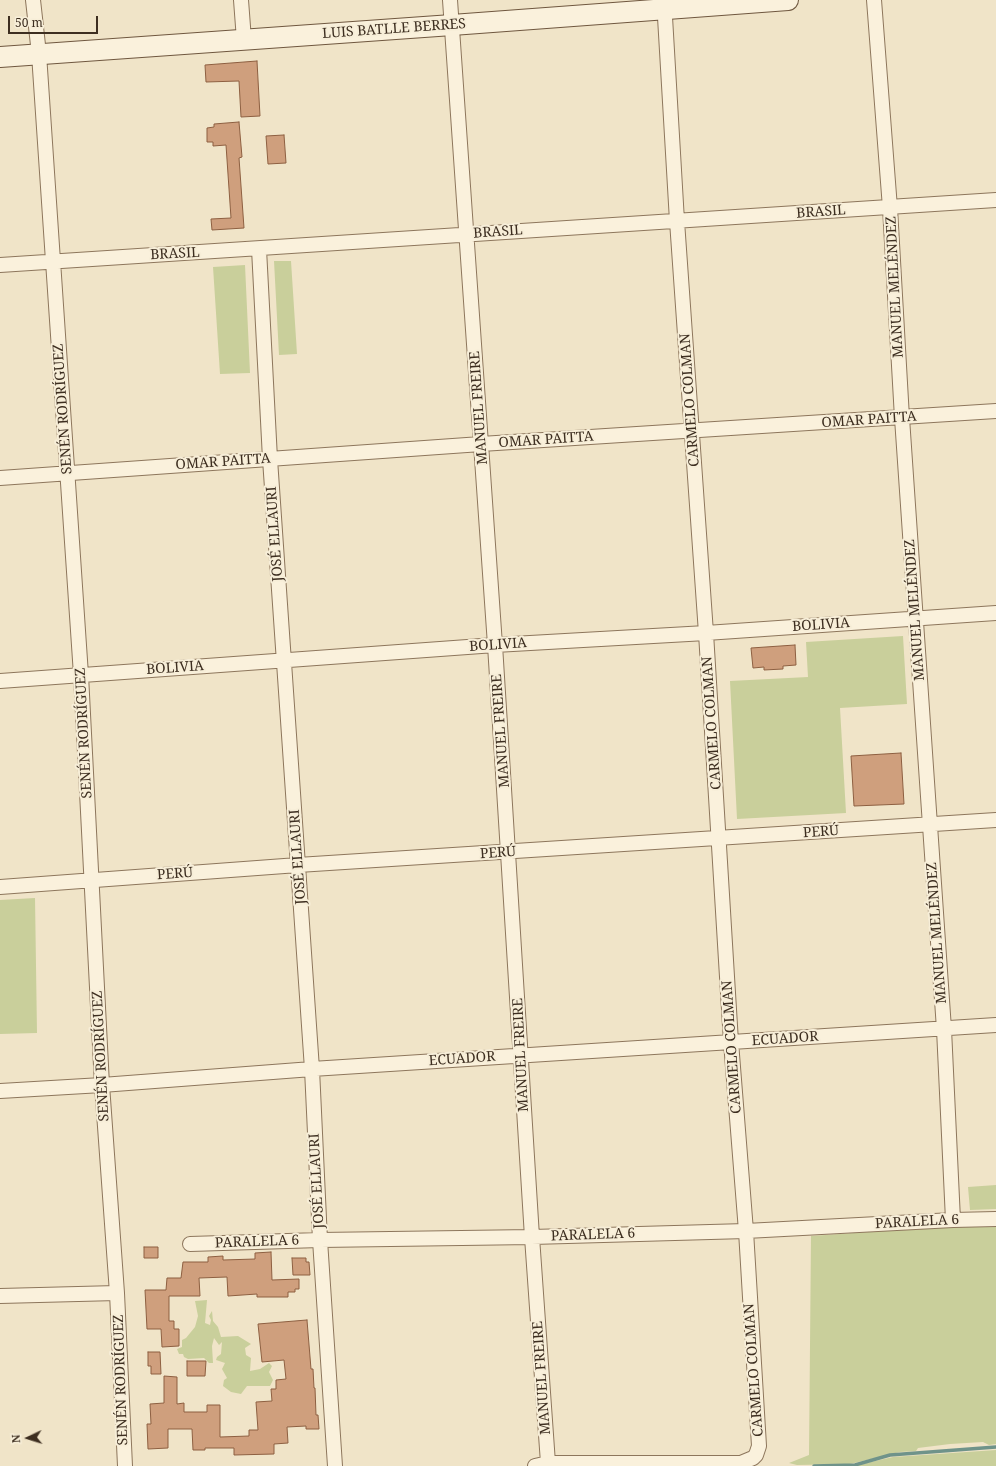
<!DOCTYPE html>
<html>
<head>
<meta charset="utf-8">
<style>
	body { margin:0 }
	#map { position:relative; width:996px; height:1466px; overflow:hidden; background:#f0e4c8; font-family:"Noto Serif",serif }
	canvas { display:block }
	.north { position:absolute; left:8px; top:1418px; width:40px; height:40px; -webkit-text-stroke:3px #f7eed8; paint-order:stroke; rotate:266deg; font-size:11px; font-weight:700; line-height:16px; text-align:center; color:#3d2e20 }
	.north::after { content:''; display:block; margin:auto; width:14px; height:18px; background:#3d2e20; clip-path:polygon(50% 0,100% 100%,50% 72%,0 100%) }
	.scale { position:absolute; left:8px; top:16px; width:90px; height:18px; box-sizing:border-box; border:2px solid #3d2e20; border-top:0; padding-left:5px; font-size:12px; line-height:14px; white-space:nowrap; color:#3d2e20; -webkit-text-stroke:3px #f7eed8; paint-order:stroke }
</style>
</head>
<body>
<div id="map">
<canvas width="996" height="1466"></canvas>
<div class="north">N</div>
<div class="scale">50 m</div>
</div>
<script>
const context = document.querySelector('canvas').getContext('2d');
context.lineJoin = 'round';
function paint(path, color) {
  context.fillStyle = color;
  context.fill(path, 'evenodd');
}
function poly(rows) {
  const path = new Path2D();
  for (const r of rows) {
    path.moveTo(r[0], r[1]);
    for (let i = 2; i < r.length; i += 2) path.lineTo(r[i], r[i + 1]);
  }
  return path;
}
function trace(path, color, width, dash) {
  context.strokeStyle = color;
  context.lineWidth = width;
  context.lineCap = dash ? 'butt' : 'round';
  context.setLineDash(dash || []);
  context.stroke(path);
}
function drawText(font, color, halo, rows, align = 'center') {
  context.font = font + ' "Noto Serif",serif';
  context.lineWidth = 4;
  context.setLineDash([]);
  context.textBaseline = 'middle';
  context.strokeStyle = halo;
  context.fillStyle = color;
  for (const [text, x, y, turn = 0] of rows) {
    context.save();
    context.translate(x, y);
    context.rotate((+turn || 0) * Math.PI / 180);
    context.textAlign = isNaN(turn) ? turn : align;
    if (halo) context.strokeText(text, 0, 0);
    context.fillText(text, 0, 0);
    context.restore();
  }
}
paint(poly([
	[274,261,291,261,297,354,279,355],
	[245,265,250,373,220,374,213,267],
	[903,636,907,704,840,708,846,813,737,819,730,681,808,677,806,642],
	[35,898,37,1033,0,1034,0,900],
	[996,1185,996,1209,970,1210,968,1187],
	[954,1226,996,1226,996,1444,989,1445,983,1442,950,1444,918,1448,916,1451,900,1452,850,1464,797,1465,789,1463,809,1455,811,1236],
	[207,1300,205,1323,210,1325,211,1320,209,1316,212,1311,213,1321,218,1327,221,1337,238,1336,251,1344,245,1348,246,1355,251,1358,250,1371,260,1369,269,1363,272,1366,269,1372,273,1380,270,1386,247,1386,241,1394,231,1392,223,1386,224,1380,227,1378,222,1369,225,1363,216,1360,217,1357,221,1354,222,1342,219,1345,214,1338,212,1346,213,1363,209,1363,204,1358,188,1359,184,1357,183,1354,179,1354,177,1349,182,1347,182,1340,186,1338,195,1327,198,1316,195,1301],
	[996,1450,996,1466,853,1466,893,1457]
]), '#c9cf9b');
trace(poly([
	[814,1466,855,1465,890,1455,996,1447]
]), '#6f938a', 3.5);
const building = poly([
	[257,61,260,116,241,117,239,81,206,82,205,65,257,61],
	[239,122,242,157,239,158,244,228,212,230,211,219,231,218,226,145,213,146,213,142,207,142,207,128,214,127,214,124,239,122],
	[284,135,286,163,268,164,266,136,284,135],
	[795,645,796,665,783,666,783,669,764,670,764,667,753,668,751,648,795,645],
	[901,753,904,804,854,806,851,756,901,753],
	[144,1247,158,1247,158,1258,144,1258,144,1247],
	[271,1252,272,1280,299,1279,299,1289,295,1289,295,1292,288,1292,288,1297,257,1297,257,1294,228,1296,227,1277,199,1278,200,1296,169,1296,169,1321,174,1321,174,1329,179,1329,179,1346,162,1347,161,1329,147,1329,145,1290,166,1290,167,1278,181,1278,183,1262,208,1262,208,1257,223,1256,223,1260,255,1259,255,1253,271,1252],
	[292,1258,306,1258,306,1262,309,1262,310,1275,293,1275,292,1258],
	[307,1320,311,1369,313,1369,314,1388,315,1388,316,1415,318,1415,319,1429,306,1429,306,1426,287,1427,288,1443,274,1444,274,1454,234,1455,234,1448,205,1448,205,1450,193,1450,192,1429,168,1429,168,1448,148,1449,147,1424,151,1424,150,1404,164,1403,164,1376,177,1377,177,1404,184,1403,184,1412,207,1412,207,1405,220,1405,220,1437,249,1436,249,1430,258,1430,256,1402,272,1401,271,1389,276,1389,276,1380,286,1379,284,1360,262,1362,258,1324,307,1320],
	[148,1352,160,1352,161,1374,151,1374,151,1366,148,1366,148,1352],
	[187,1361,206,1361,205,1376,187,1376,187,1361]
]);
paint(building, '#cf9f7d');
trace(building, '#8d5f41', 1);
const street = poly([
	[33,0,39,54,81,675,102,1085,117,1293,125,1466],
	[241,0,244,40],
	[450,0,495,645,532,1237,548,1463],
	[874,0,890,208,902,418,944,1029,953,1220],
	[259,249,270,459,312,1069,320,1240,335,1466],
	[0,265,996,200],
	[0,478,481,444,996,411],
	[0,681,495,645,706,633,996,613],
	[0,887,298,865,996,820],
	[0,1091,102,1085,312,1069,996,1025],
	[190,1244,320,1240,532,1237,746,1231,953,1220,996,1219],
	[0,1296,117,1293],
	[535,1466,548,1463,741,1463,753,1458,756,1455,759,1446,746,1231,731,1042,706,633,677,221,664,0]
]);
const secondary = poly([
	[0,57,452,25,788,0]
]);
trace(street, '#8d765c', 16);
trace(secondary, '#6f573f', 22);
trace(street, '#faf1dc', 14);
trace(secondary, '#faf1dc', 20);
drawText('14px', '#3d2e20', '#f7eed8', [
	["LUIS BATLLE BERRES",394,29,-4],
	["BRASIL",821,212,-4],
	["BRASIL",498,232,-4],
	["BRASIL",175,254,-3],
	["MANUEL MELÉNDEZ",895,287,-93],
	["CARMELO COLMAN",690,400,-94],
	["MANUEL FREIRE",479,408,-94],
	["SENÉN RODRÍGUEZ",63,409,-94],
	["OMAR PAITTA",869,420,-4],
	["OMAR PAITTA",546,440,-4],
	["OMAR PAITTA",223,462,-4],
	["JOSÉ ELLAURI",275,534,-94],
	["MANUEL MELÉNDEZ",915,610,-94],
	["BOLIVIA",821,625,-4],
	["BOLIVIA",498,645,-4],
	["BOLIVIA",175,668,-4],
	["CARMELO COLMAN",712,723,-94],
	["MANUEL FREIRE",501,731,-94],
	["SENÉN RODRÍGUEZ",84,733,-93],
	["PERÚ",821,832,-4],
	["PERÚ",498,853,-4],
	["JOSÉ ELLAURI",298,857,-94],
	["PERÚ",175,874,-4],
	["MANUEL MELÉNDEZ",937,933,-94],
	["ECUADOR",785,1039,-4],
	["CARMELO COLMAN",732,1047,-94],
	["MANUEL FREIRE",521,1055,-93],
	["SENÉN RODRÍGUEZ",101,1056,-93],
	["ECUADOR",462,1059,-4],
	["JOSÉ ELLAURI",317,1181,-93],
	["PARALELA 6",917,1222,-3],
	["PARALELA 6",593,1235,-2],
	["PARALELA 6",257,1242,-2],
	["CARMELO COLMAN",754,1370,-94],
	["MANUEL FREIRE",542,1378,-94],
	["SENÉN RODRÍGUEZ",121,1380,-92]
]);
</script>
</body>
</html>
